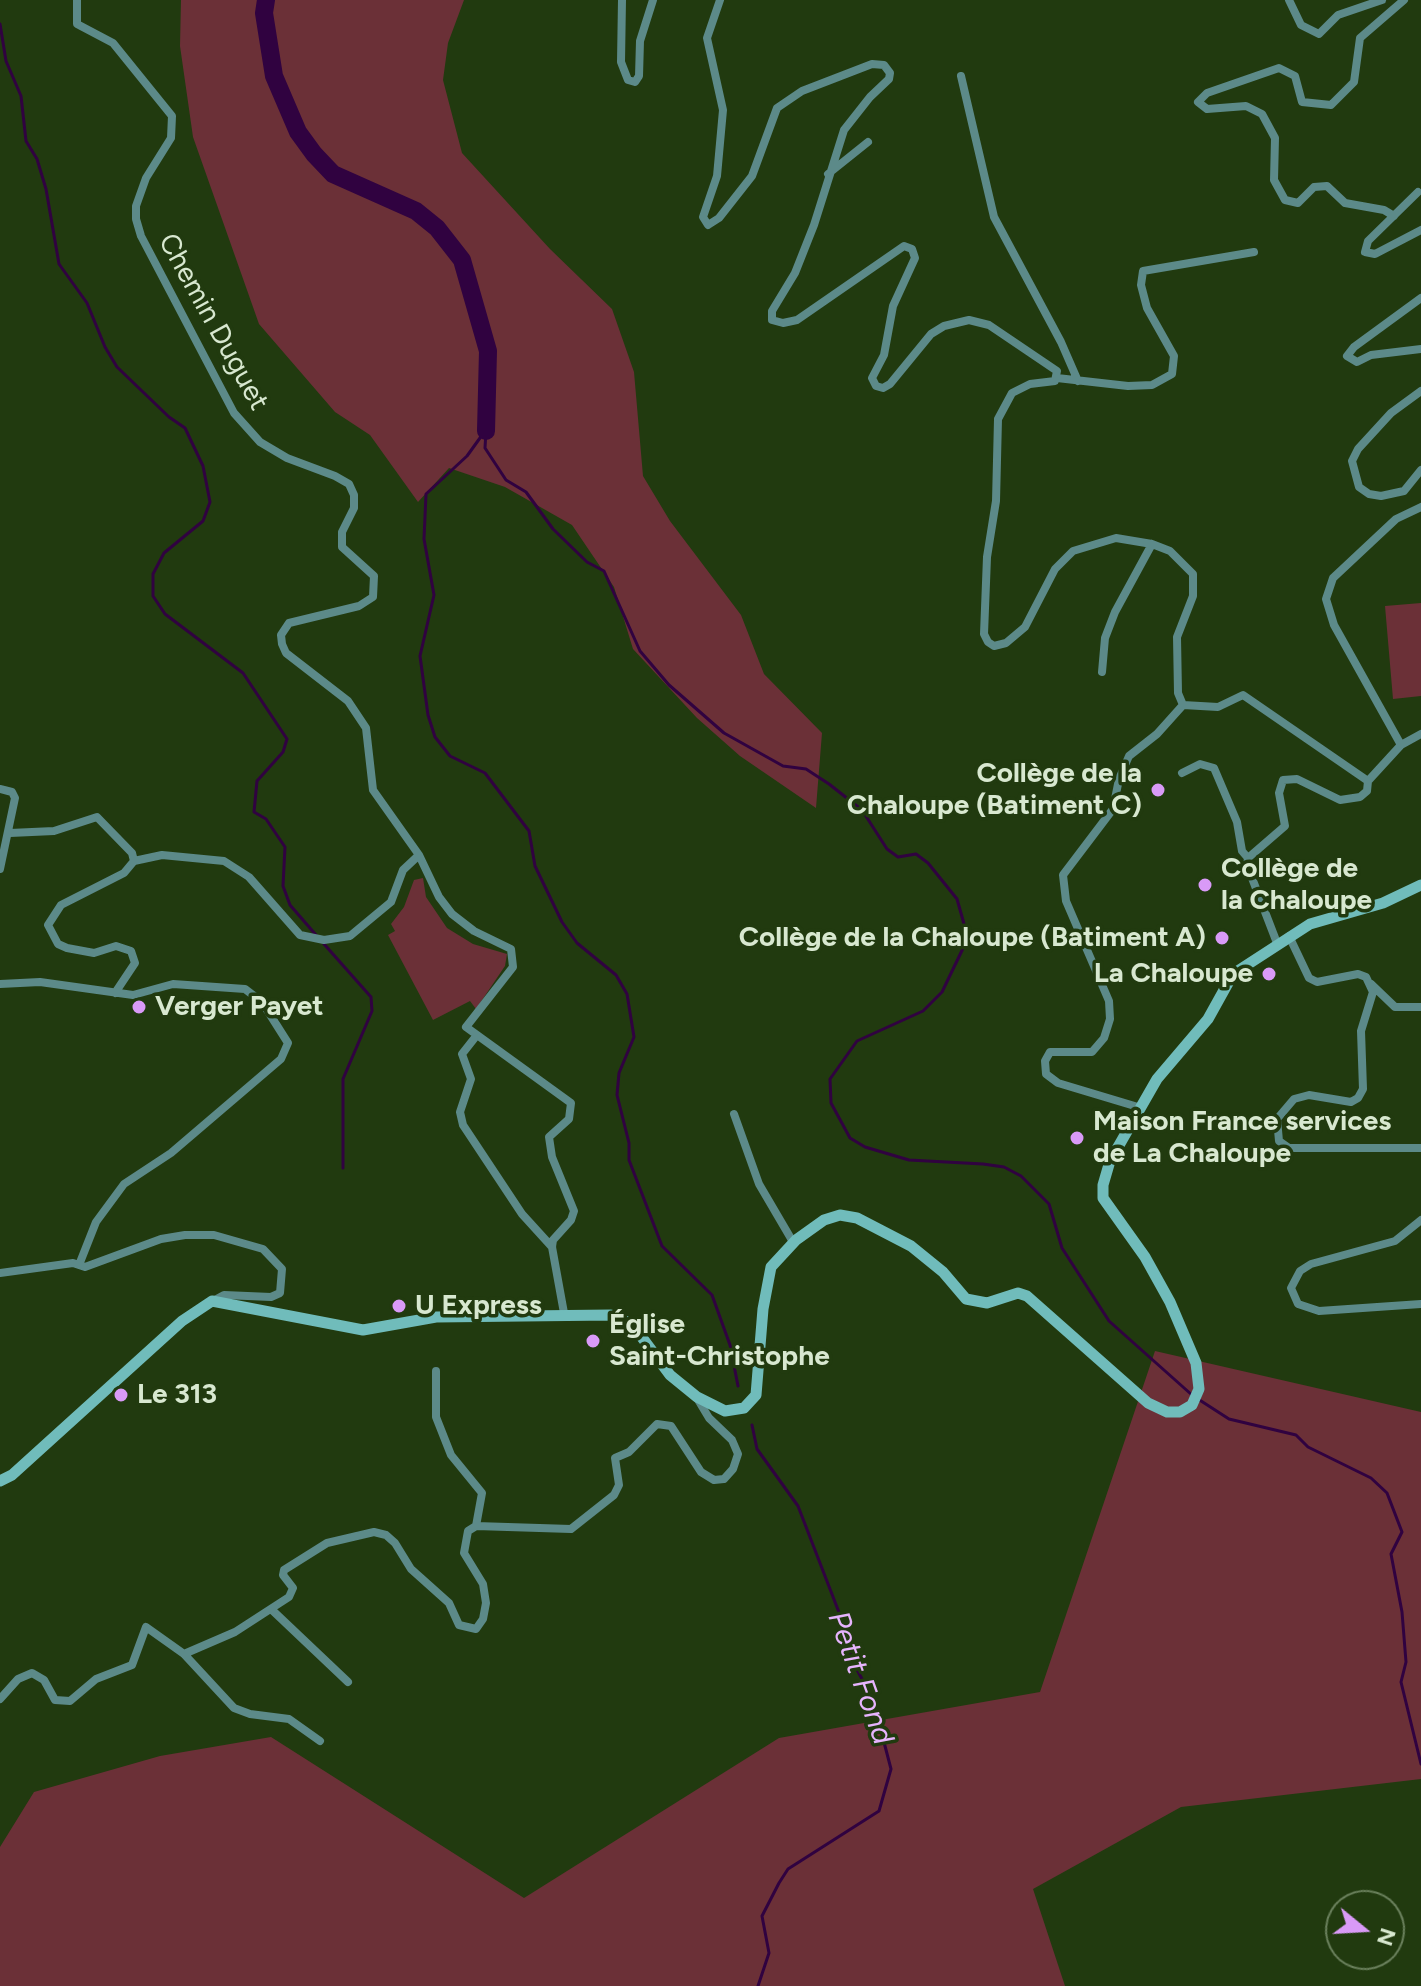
<!DOCTYPE html>
<html>
<head>
<meta charset="utf-8">
<style>
	body { margin:0 }
	#map { position:relative; width:1421px; height:1986px; overflow:hidden; background:#213a0f; font-family:Figtree,sans-serif }
	canvas { display:block }
	.north { position:absolute; left:1325px; top:1890px; width:80px; height:80px; box-sizing:border-box; background:#213a0f; border:2px solid #6a805c; border-radius:50%; rotate:108deg; font-size:22px; font-weight:700; line-height:32px; text-align:center; color:#d8e8d0 }
	.north::after { content:''; display:block; margin:auto; width:28px; height:36px; background:#d99af7; clip-path:polygon(50% 0,100% 100%,50% 72%,0 100%) }
</style>
</head>
<body>
<div id="map">
<canvas width="1421" height="1986"></canvas>
<div class="north">N</div>
</div>
<script>
const context = document.querySelector('canvas').getContext('2d');
context.lineJoin = 'round';
function paint(path, color) {
  context.fillStyle = color;
  context.fill(path, 'evenodd');
}
function poly(rows) {
  const path = new Path2D();
  for (const r of rows) {
    path.moveTo(r[0], r[1]);
    for (let i = 2; i < r.length; i += 2) path.lineTo(r[i], r[i + 1]);
  }
  return path;
}
function trace(path, color, width, dash) {
  context.strokeStyle = color;
  context.lineWidth = width;
  context.lineCap = dash ? 'butt' : 'round';
  context.setLineDash(dash || []);
  context.stroke(path);
}
function drawText(font, color, halo, rows, align = 'center') {
  context.font = font + ' Figtree,sans-serif';
  context.lineWidth = 7;
  context.setLineDash([]);
  context.textBaseline = 'middle';
  context.strokeStyle = halo;
  context.fillStyle = color;
  for (const [text, x, y, turn = 0] of rows) {
    context.save();
    context.translate(x, y);
    context.rotate((+turn || 0) * Math.PI / 180);
    context.textAlign = isNaN(turn) ? turn : align;
    if (halo) context.strokeText(text, 0, 0);
    context.fillText(text, 0, 0);
    context.restore();
  }
}
paint(poly([
	[181,0,464,0,448,43,443,80,462,153,550,249,612,309,634,372,643,476,670,521,741,615,764,674,822,733,816,808,740,756,697,718,633,649,614,587,572,525,505,487,449,468,418,502,370,435,335,412,259,324,193,137,180,46],
	[1421,603,1421,696,1393,699,1385,606],
	[423,878,426,897,447,928,473,944,507,954,505,966,476,1009,470,1001,433,1020,388,935,395,931,391,924,404,907,414,880],
	[1155,1351,1421,1412,1421,1779,1181,1807,1033,1889,1065,1986,0,1986,0,1847,34,1792,160,1756,271,1737,524,1898,779,1738,1040,1692]
]), '#6b3037');
trace(poly([
	[0,24,6,61,21,96,26,141,37,159,46,189,59,264,87,303,105,347,117,367,169,417,185,428,203,466,210,502,203,521,164,553,153,574,153,596,165,614,243,673,287,739,283,752,257,781,254,812,266,819,285,847,283,886,290,905,316,935],
	[485,431,467,456,426,494,424,539,434,595,420,656,428,715,435,737,450,756,485,773,529,831,535,866,562,922,577,943,616,975,627,994,634,1037,619,1073,617,1095,629,1143,629,1160,662,1246,712,1295,730,1345,738,1386],
	[486,431,485,448,506,480,526,492,553,529,587,562,604,571,640,651,669,685,724,733,783,766,806,769,829,784,862,810,887,849,898,857,916,854,928,863,957,899,968,938,942,992,923,1011,857,1041,830,1079,831,1103,850,1138,865,1147,909,1160,983,1164,1004,1167,1021,1176,1049,1204,1062,1248,1109,1321,1192,1395],
	[324,944,371,997,372,1011,343,1079,343,1168],
	[1198,1399,1229,1419,1296,1435,1308,1447,1371,1478,1387,1493,1402,1532,1391,1554,1402,1612,1406,1662,1401,1682,1421,1764],
	[752,1425,757,1449,798,1506,840,1615,853,1662,873,1700,891,1769,879,1811,788,1869,779,1883,762,1916,769,1953,758,1986]
]), '#300240', 3);
trace(poly([
	[266,0,264,13,274,76,298,132,314,154,333,174,416,211,437,228,462,260,488,351,486,431]
]), '#300240', 18);
trace(poly([
	[77,0,77,24,113,43,172,116,171,138,146,178,136,206,136,219,141,236,234,413,260,442,287,458,335,476,349,484,354,495,354,508,342,532,342,547,374,576,373,597,359,606,289,623,281,635,282,644,286,653,348,701,366,728,373,790,419,855],
	[622,0,621,62,628,80,635,82,639,76,640,41,653,0],
	[720,0,707,38,723,110,717,176,703,217,708,225,719,218,752,176,777,108,802,91,872,64,884,65,890,73,889,79,870,97,844,130,814,225,795,273,772,311,772,320,783,323,797,320,904,246,912,249,915,258,893,306,884,355,872,378,876,386,883,388,890,384,931,334,944,326,969,320,989,325,1057,371,1055,381,1030,384,1012,393,998,419,996,501,987,557,984,634,988,642,994,646,1006,643,1025,627,1055,569,1073,551,1116,538,1152,544,1170,551,1193,574,1193,596,1177,637,1178,693,1183,705,1218,707,1243,695,1368,781],
	[1289,0,1301,25,1319,34,1338,15,1382,0],
	[961,76,994,217,1061,342,1078,381],
	[828,174,868,142],
	[1418,192,1368,241,1365,252,1375,254,1421,230],
	[1394,216,1384,210,1345,203,1327,186,1314,187,1298,203,1285,200,1274,180,1275,138,1262,114,1246,106,1207,109,1198,102,1207,93,1279,68,1295,76,1302,102,1331,105,1354,82,1360,38,1404,0],
	[1421,298,1354,347,1347,356,1357,362,1371,355,1421,349],
	[1057,378,1128,386,1152,385,1172,374,1174,356,1147,308,1141,285,1143,271,1254,252],
	[1421,391,1391,413,1358,449,1352,461,1359,487,1369,494,1381,496,1404,491,1421,470],
	[1102,672,1105,638,1115,612,1152,544],
	[1401,745,1334,625,1326,599,1333,578,1396,519,1421,507],
	[1182,773,1200,764,1214,768,1237,822,1242,851,1248,858,1247,865,1277,943],
	[0,789,12,792,15,798,0,869],
	[10,833,54,831,97,817,132,853,134,861],
	[1248,858,1285,826,1279,793,1283,780,1297,779,1340,800,1360,797,1367,791,1368,781,1401,745,1421,734],
	[134,861,162,855,224,861,249,877,300,935,324,940,350,936,391,902,403,870,419,855,439,897,452,914,474,931,511,949,513,967,466,1027,571,1103,569,1119,549,1137,552,1157,574,1211,571,1220,553,1240,552,1247,564,1313],
	[1289,936,1309,978,1317,982,1358,974,1366,977,1373,992,1361,1031,1363,1089,1358,1098,1351,1102,1309,1095,1294,1099,1277,1119,1279,1141,1289,1148,1421,1148],
	[0,984,40,982,133,995,173,984,245,989,262,1002,288,1043,281,1059,171,1153,124,1184,96,1222,79,1265],
	[1371,984,1395,1007,1421,1007],
	[115,993,135,963,131,951,116,946,94,953,67,948,58,944,48,925,61,905,124,873,134,861],
	[477,1035,462,1054,471,1079,460,1112,463,1125,522,1214,552,1247],
	[1138,1107,1058,1083,1046,1074,1045,1061,1050,1052,1092,1052,1104,1038,1110,1019,1109,1001,1066,901,1063,875,1113,809,1119,779,1129,756,1157,734,1183,705],
	[734,1114,759,1184,793,1242],
	[1421,1220,1395,1241,1311,1264,1300,1271,1291,1288,1298,1304,1319,1311,1421,1304],
	[0,1273,73,1263,85,1267,161,1239,185,1235,214,1235,263,1249,282,1269,280,1293,271,1297,224,1295,213,1301],
	[436,1371,436,1417,451,1455,482,1493,476,1526],
	[476,1526,571,1529,614,1495,619,1485,615,1458,629,1452,657,1424,671,1426,701,1472,714,1480,724,1479,733,1469,738,1454,732,1440,709,1418,697,1398],
	[271,1609,348,1682],
	[184,1654,234,1708,250,1714,289,1719,320,1741],
	[0,1699,18,1679,32,1673,44,1680,55,1700,70,1701,96,1679,132,1665,146,1627,184,1654,235,1632,289,1597,293,1588,283,1575,284,1570,327,1543,374,1532,386,1535,395,1543,411,1569,449,1603,459,1625,476,1629,483,1619,486,1603,483,1584,464,1553,468,1531,476,1526]
]), '#5c8a89', 8);
trace(poly([
	[0,1481,12,1475,182,1321,212,1301,363,1330,436,1317,611,1315,632,1324,670,1375,697,1397,725,1411,744,1408,756,1395,763,1309,771,1267,796,1240,824,1220,840,1215,857,1218,911,1246,943,1272,966,1299,987,1303,1018,1293,1027,1296,1148,1403,1167,1412,1180,1412,1192,1405,1199,1389,1196,1363,1170,1302,1145,1257,1103,1198,1103,1185,1110,1161,1157,1079,1208,1019,1233,974,1310,924,1383,903,1421,885]
]), '#70bcbb', 11);
for (const [x, y, r, color] of [
	[1158,790,8,"#d99af7"],
	[1205,885,8,"#d99af7"],
	[1222,938,8,"#d99af7"],
	[1269,974,8,"#d99af7"],
	[139,1007,8,"#d99af7"],
	[1077,1138,8,"#d99af7"],
	[399,1306,8,"#d99af7"],
	[593,1341,8,"#d99af7"],
	[121,1395,8,"#d99af7"]
]) {
  const dot = new Path2D();
  dot.arc(x, y, r, 0, 2 * Math.PI);
  context.fillStyle = color;
  context.fill(dot);
  trace(dot, '#213a0f', 3);
}
drawText('28px', '#d8e8d0', '#213a0f', [
	["Chemin Duguet",213,322,61]
]);
drawText('bold 28px', '#d8e8d0', '#213a0f', [
	["Collège de la",1142,774,"right"],
	["Chaloupe (Batiment C)",1142,806,"right"],
	["Collège de",1221,869],
	["la Chaloupe",1221,901],
	["Collège de la Chaloupe (Batiment A)",1206,938,"right"],
	["La Chaloupe",1253,974,"right"],
	["Verger Payet",155,1007],
	["Maison France services",1093,1122],
	["de La Chaloupe",1093,1154],
	["U Express",415,1306],
	["Église",609,1325],
	["Saint-Christophe",609,1357],
	["Le 313",137,1395]
], 'left');
drawText('italic 30px', '#e6b4fd', '#213a0f', [
	["Petit Fond",860,1678,70]
]);
</script>
</body>
</html>
